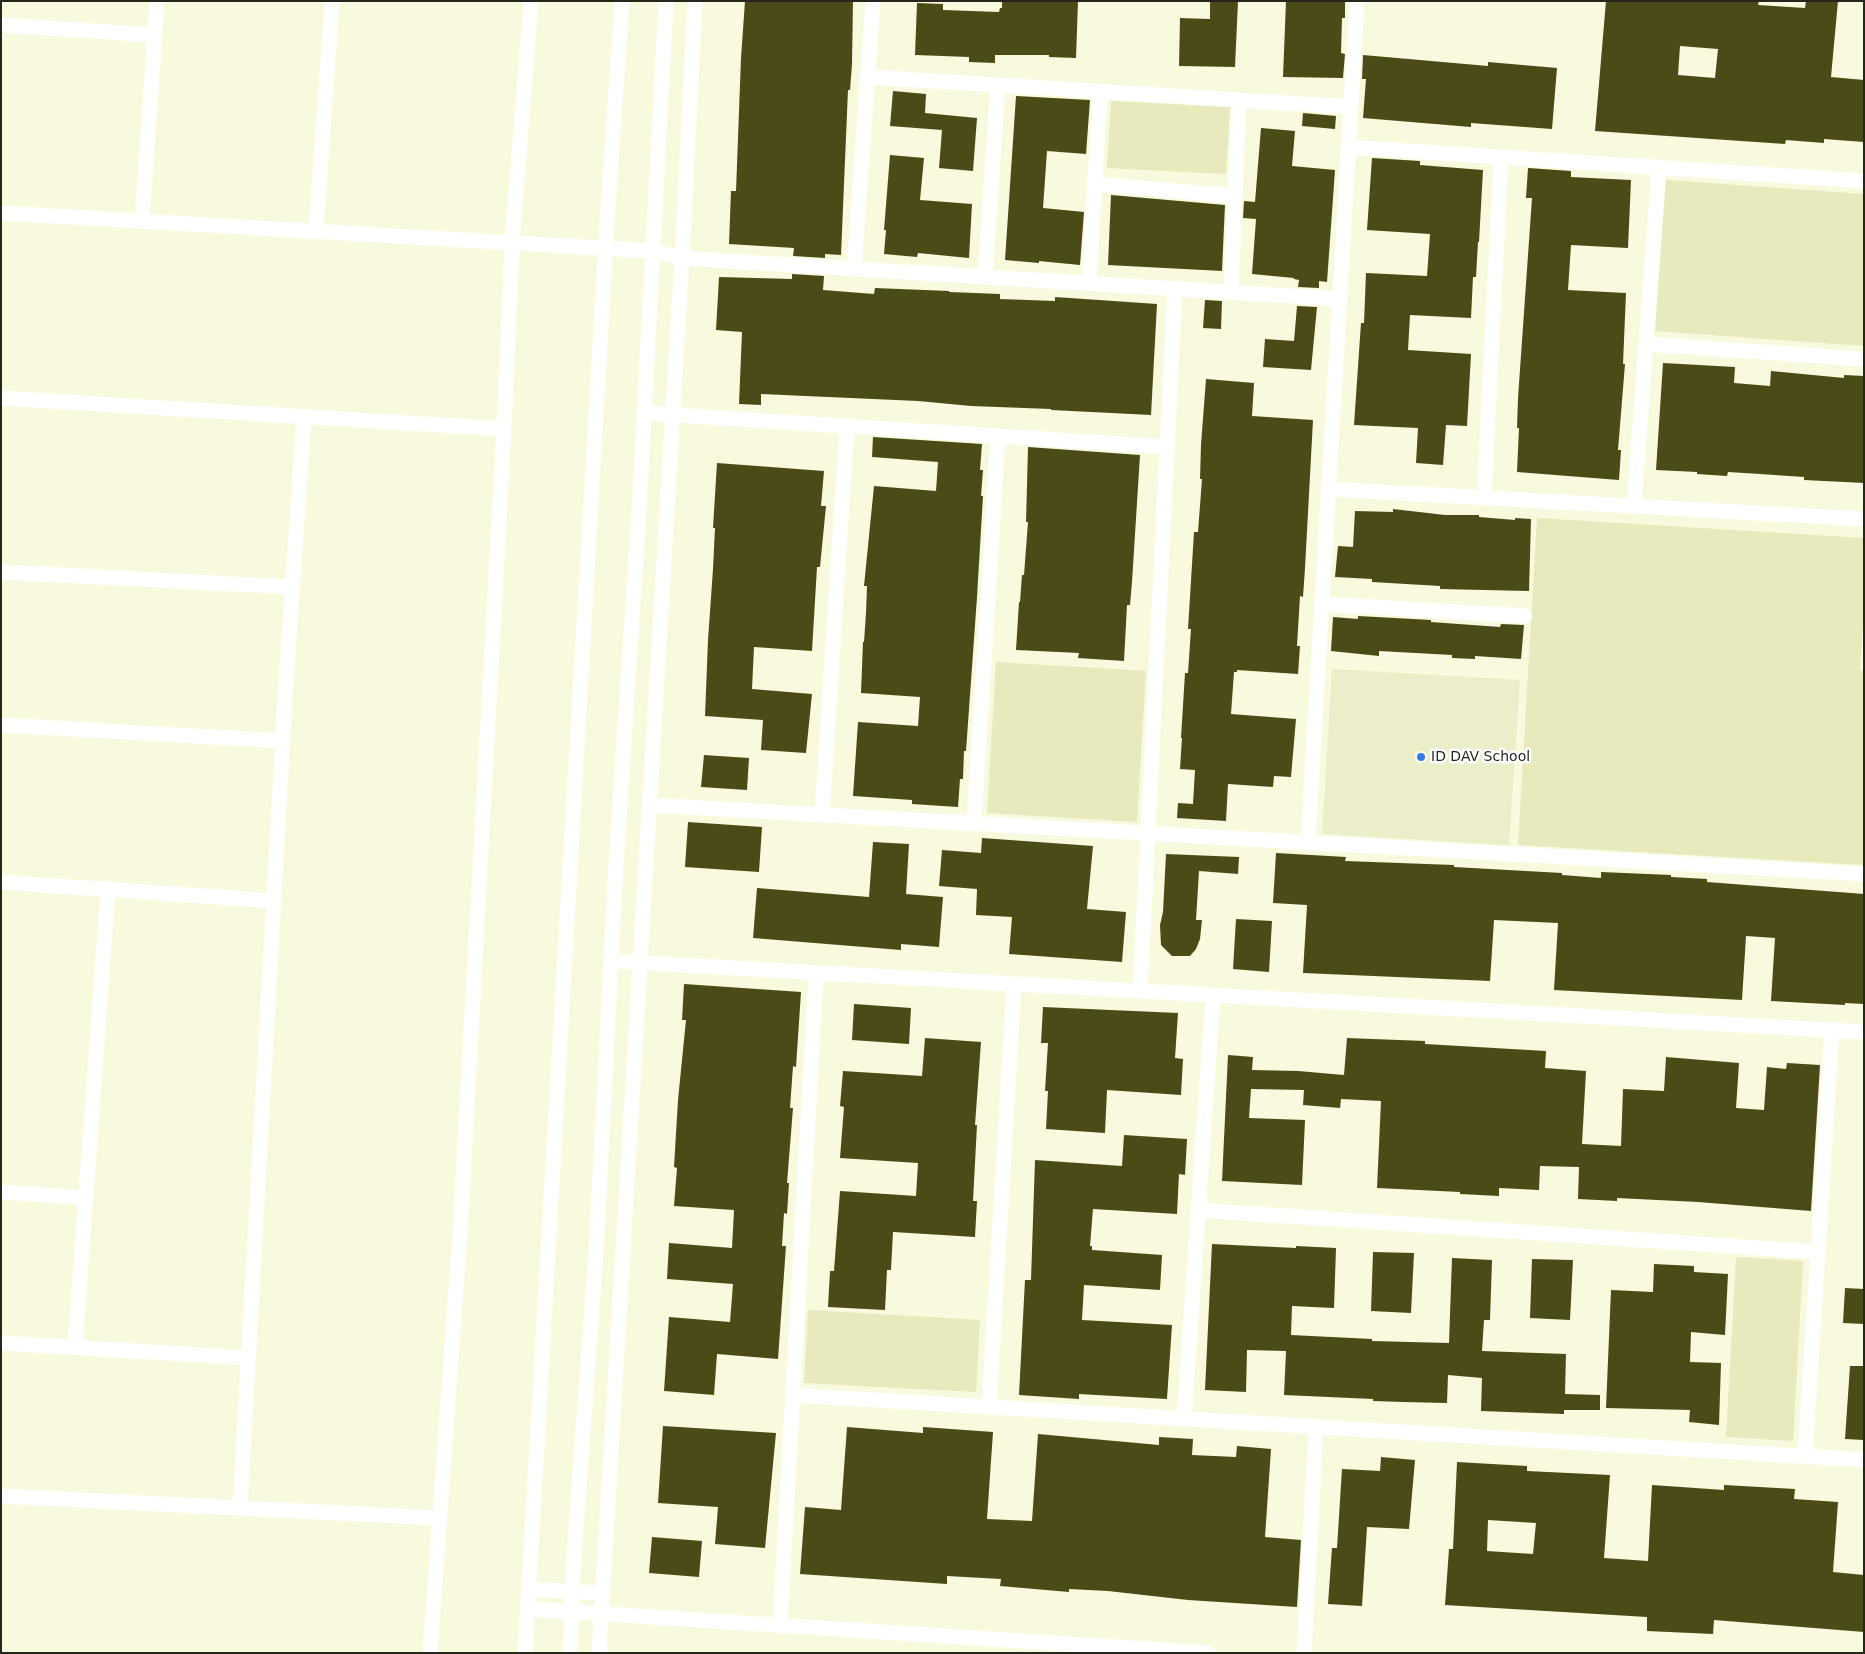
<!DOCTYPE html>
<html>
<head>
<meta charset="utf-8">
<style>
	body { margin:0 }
	#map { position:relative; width:1865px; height:1654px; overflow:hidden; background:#f8f9dd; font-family:"DejaVu Sans",sans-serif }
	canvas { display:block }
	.frame { position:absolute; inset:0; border:2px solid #26261c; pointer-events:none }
</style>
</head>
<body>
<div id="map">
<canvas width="1865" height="1654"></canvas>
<div class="frame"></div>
</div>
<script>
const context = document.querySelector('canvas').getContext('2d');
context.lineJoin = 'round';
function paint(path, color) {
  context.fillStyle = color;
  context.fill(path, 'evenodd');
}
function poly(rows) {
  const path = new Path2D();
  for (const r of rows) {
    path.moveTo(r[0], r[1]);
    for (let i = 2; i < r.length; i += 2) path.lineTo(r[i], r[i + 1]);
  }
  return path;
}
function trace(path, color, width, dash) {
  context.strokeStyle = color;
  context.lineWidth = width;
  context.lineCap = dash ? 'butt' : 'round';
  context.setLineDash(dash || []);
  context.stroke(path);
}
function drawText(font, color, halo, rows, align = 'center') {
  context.font = font + ' "DejaVu Sans",sans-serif';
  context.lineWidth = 5;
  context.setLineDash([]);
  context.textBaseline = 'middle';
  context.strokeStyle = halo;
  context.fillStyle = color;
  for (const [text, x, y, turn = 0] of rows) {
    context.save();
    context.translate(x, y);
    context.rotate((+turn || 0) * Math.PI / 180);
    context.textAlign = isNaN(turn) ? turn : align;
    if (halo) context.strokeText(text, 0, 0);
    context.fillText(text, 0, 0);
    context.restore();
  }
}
paint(poly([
	[1332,669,1520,680,1509,845,1322,834]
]), '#ecedc9');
paint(poly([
	[1111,101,1230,107,1226,174,1107,168],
	[1666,180,1864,194,1864,346,1655,331],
	[1537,518,1864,538,1864,608,1860,670,1864,671,1864,865,1518,845],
	[996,662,1146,671,1137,822,987,813],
	[1736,1257,1803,1261,1793,1441,1726,1437],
	[808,1310,980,1320,976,1392,804,1383]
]), '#e8e9bc');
paint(poly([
	[745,1,853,1,852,64,850,90,848,90,841,255,825,254,825,258,793,256,794,248,729,244,731,191,736,191,741,58],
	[1002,1,1078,1,1076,58,1049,57,1049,55,995,55,995,63,969,62,969,57,915,55,917,3,943,4,943,10,999,12,1000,8,1002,8],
	[1210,1,1238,1,1235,67,1179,66,1180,18,1210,19],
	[1286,1,1345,1,1345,18,1342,18,1341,53,1345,54,1343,78,1283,77],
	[1606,1,1759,1,1758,5,1805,8,1806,1,1838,1,1831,77,1864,80,1864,142,1824,139,1824,143,1786,140,1785,144,1595,131],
	[1680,46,1718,49,1715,78,1678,75],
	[1363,55,1488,66,1488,62,1557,68,1552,129,1471,123,1471,127,1363,118,1366,79,1362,79],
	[893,91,926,94,925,113,977,118,973,171,939,168,942,130,890,126],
	[1016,96,1090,100,1086,154,1047,151,1043,208,1084,212,1080,265,1039,261,1039,263,1005,260],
	[1303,113,1336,116,1335,129,1302,126],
	[1261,128,1295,131,1292,166,1335,170,1327,282,1319,281,1319,288,1298,287,1299,280,1294,279,1294,278,1252,274,1256,219,1243,218,1244,201,1255,202],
	[890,155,924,158,920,200,972,204,969,258,918,253,917,257,884,254,886,230,884,230],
	[1372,158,1420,161,1420,165,1483,170,1479,242,1478,242,1476,277,1473,277,1471,318,1410,315,1408,350,1471,354,1467,426,1446,425,1443,465,1416,463,1418,428,1354,425,1361,323,1364,323,1366,273,1427,276,1430,234,1367,230],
	[1528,168,1571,171,1571,177,1631,180,1628,248,1571,245,1568,290,1626,293,1623,364,1625,364,1618,450,1621,450,1619,480,1517,472,1519,428,1517,428,1518,398,1532,198,1526,198],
	[1111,195,1225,205,1222,271,1108,265],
	[792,274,824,276,823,290,874,294,875,288,949,291,949,292,1000,294,1000,299,1055,301,1055,297,1157,304,1151,415,1051,410,1051,409,971,406,918,401,761,394,761,405,739,404,742,332,716,330,719,277,792,279],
	[1205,300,1222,301,1221,329,1203,328],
	[1297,306,1317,307,1311,370,1263,367,1265,339,1294,341],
	[1663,363,1735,367,1734,383,1770,386,1771,371,1844,378,1844,375,1864,376,1864,483,1804,480,1804,477,1760,474,1728,472,1727,476,1697,474,1697,472,1656,470],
	[1206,379,1254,383,1252,416,1313,420,1305,568,1303,597,1300,596,1297,646,1300,646,1298,674,1237,670,1237,672,1234,672,1231,714,1296,719,1291,777,1274,776,1273,787,1228,784,1226,821,1177,818,1178,803,1193,804,1195,770,1180,769,1182,738,1181,738,1185,673,1188,673,1191,629,1188,629,1194,532,1198,532,1202,479,1200,479,1201,445],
	[873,437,982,444,980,470,983,470,981,496,983,496,977,597,966,751,964,751,963,779,960,779,958,807,912,804,912,800,853,796,858,722,918,726,920,697,861,693,863,642,864,642,866,613,867,586,864,586,874,486,936,491,938,462,872,457],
	[1028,447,1140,455,1132,582,1130,605,1127,605,1124,661,1078,658,1079,653,1016,650,1019,602,1020,602,1022,575,1024,575,1028,522,1026,522],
	[717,463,824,471,821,506,826,506,820,567,817,567,812,651,754,647,752,689,812,694,806,753,761,750,763,720,705,716,708,640,713,569,715,528,713,528],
	[1393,509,1445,515,1479,515,1479,517,1515,520,1515,518,1531,519,1529,591,1440,589,1440,586,1372,582,1372,579,1335,577,1338,546,1353,547,1355,511,1393,512],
	[1358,616,1431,620,1431,622,1500,627,1501,624,1524,625,1521,659,1475,656,1475,659,1452,658,1452,655,1379,651,1379,656,1331,651,1333,617,1358,619],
	[704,755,749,758,747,790,701,787],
	[688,822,762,827,759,872,685,867],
	[982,838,1093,846,1087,909,1126,912,1122,962,1009,954,1012,917,976,915,977,889,939,886,942,850,981,853],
	[873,842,909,844,906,894,943,897,939,947,901,944,901,950,753,938,757,888,869,897],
	[1276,853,1346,857,1345,861,1454,865,1454,867,1562,873,1562,875,1601,878,1601,872,1671,875,1671,877,1707,879,1707,882,1864,894,1864,1004,1845,1003,1845,1005,1771,1001,1775,938,1746,936,1742,1000,1554,990,1558,923,1494,920,1490,981,1303,973,1307,905,1273,903],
	[1166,854,1239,857,1238,874,1199,871,1196,920,1202,920,1200,939,1196,949,1190,956,1172,956,1161,945,1160,925,1163,912],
	[1236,919,1272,921,1269,972,1233,969],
	[684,984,801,992,796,1067,793,1066,790,1108,793,1108,787,1183,789,1183,787,1214,784,1213,782,1246,786,1246,778,1359,717,1354,714,1395,664,1391,669,1317,730,1322,733,1284,667,1279,669,1243,732,1248,734,1210,674,1206,677,1168,674,1167,678,1100,686,1020,682,1020],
	[854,1004,911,1008,909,1044,852,1040],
	[1043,1007,1178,1013,1175,1058,1183,1059,1181,1095,1107,1090,1105,1133,1046,1129,1048,1091,1045,1091,1048,1043,1041,1043],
	[925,1038,981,1042,975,1125,977,1125,973,1201,977,1201,975,1237,893,1232,891,1270,887,1270,885,1310,828,1307,830,1271,834,1271,840,1191,916,1196,918,1163,840,1158,844,1107,840,1106,843,1071,922,1076],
	[1347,1038,1425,1041,1425,1044,1546,1051,1545,1068,1586,1071,1582,1144,1621,1146,1623,1089,1664,1091,1666,1057,1739,1063,1736,1108,1764,1110,1767,1067,1786,1069,1787,1063,1820,1065,1811,1211,1698,1202,1617,1198,1617,1201,1578,1199,1579,1167,1540,1166,1539,1190,1499,1188,1499,1196,1460,1194,1460,1192,1377,1188,1381,1101,1341,1099,1340,1108,1303,1105,1304,1090,1251,1089,1249,1118,1305,1120,1302,1185,1222,1181,1228,1055,1253,1057,1252,1070,1298,1071,1344,1075],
	[1124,1135,1187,1139,1185,1175,1179,1174,1177,1214,1093,1209,1090,1246,1092,1246,1092,1250,1162,1255,1160,1290,1084,1285,1082,1320,1172,1325,1167,1399,1079,1394,1079,1399,1019,1395,1025,1280,1031,1280,1035,1160,1122,1166],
	[1212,1244,1296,1248,1296,1246,1336,1248,1334,1308,1292,1306,1291,1335,1372,1339,1372,1341,1449,1343,1452,1258,1492,1260,1490,1320,1484,1320,1482,1351,1566,1354,1565,1394,1600,1395,1600,1410,1564,1410,1564,1414,1481,1411,1482,1378,1448,1375,1447,1403,1403,1402,1373,1401,1373,1399,1284,1395,1286,1351,1247,1350,1246,1392,1205,1390],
	[1373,1252,1414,1253,1411,1313,1371,1311],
	[1532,1259,1573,1260,1570,1320,1530,1318],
	[1654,1264,1694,1266,1694,1272,1728,1274,1725,1335,1691,1332,1690,1362,1721,1363,1719,1425,1689,1422,1690,1410,1606,1408,1611,1290,1653,1292],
	[1845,1288,1864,1289,1864,1324,1843,1323],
	[1850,1366,1864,1366,1864,1440,1845,1439],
	[663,1426,776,1433,765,1548,715,1544,718,1507,658,1503],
	[847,1427,923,1433,923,1427,993,1432,987,1519,1032,1521,1038,1434,1159,1445,1159,1437,1193,1439,1192,1455,1236,1457,1237,1446,1271,1449,1265,1537,1301,1540,1297,1607,1188,1600,1108,1591,1069,1589,1069,1592,1000,1586,1001,1579,947,1576,947,1584,800,1574,805,1507,841,1510],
	[1381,1457,1415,1460,1409,1529,1367,1527,1362,1606,1328,1604,1332,1548,1337,1548,1342,1469,1380,1471],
	[1457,1462,1527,1466,1527,1471,1610,1475,1604,1558,1648,1561,1652,1485,1724,1490,1724,1485,1795,1489,1794,1499,1838,1502,1833,1572,1864,1575,1864,1632,1714,1620,1713,1634,1647,1631,1647,1617,1445,1605,1449,1549,1453,1549],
	[1488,1520,1536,1523,1533,1554,1487,1551],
	[652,1537,702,1541,699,1577,649,1573]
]), '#4b4b17');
trace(poly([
	[1,25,155,35],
	[868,77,1350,107],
	[1348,147,1864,181],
	[1095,184,1235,196],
	[1,213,652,251,682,258,1339,299],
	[142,221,157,1],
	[316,231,332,1],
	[854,269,873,1],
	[985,277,998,85],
	[1089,283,1100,92],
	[1231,292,1239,100],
	[1646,344,1864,359],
	[1,398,504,429],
	[644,413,1167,447],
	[1328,489,1864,519],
	[1484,498,1501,157],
	[1634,506,1659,167],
	[1,572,293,587],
	[1322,604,1525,616],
	[1,725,283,741],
	[650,805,1864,874],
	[822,815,847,426],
	[974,823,998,436],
	[1308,842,1357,1],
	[1,882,274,901],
	[611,961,1864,1032],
	[1140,992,1175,289],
	[1,1192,86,1198],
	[1198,1210,1818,1252],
	[1,1343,248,1358],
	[75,1347,108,889],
	[793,1395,1864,1460],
	[989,1407,1014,985],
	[1184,1419,1213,996],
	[1805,1457,1832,1030],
	[1,1496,438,1518],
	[240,1508,285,697,304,417],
	[529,1589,603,1593],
	[528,1609,1208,1653],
	[780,1626,816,974],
	[430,1653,460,1233,504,429,512,243,531,1],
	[525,1653,607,222,622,1],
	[570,1653,574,1555,596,1252,616,864,639,511,666,1],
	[599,1653,682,258,695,1],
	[1304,1653,1316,1427]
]), '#fff', 15);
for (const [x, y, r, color] of [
	[1421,757,5,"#327ae6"]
]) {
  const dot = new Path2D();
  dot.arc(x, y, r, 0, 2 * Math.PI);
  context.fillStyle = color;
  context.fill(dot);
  trace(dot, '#fff', 2);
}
drawText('14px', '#26261c', '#fff', [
	["ID DAV School",1431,757]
], 'left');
</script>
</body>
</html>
